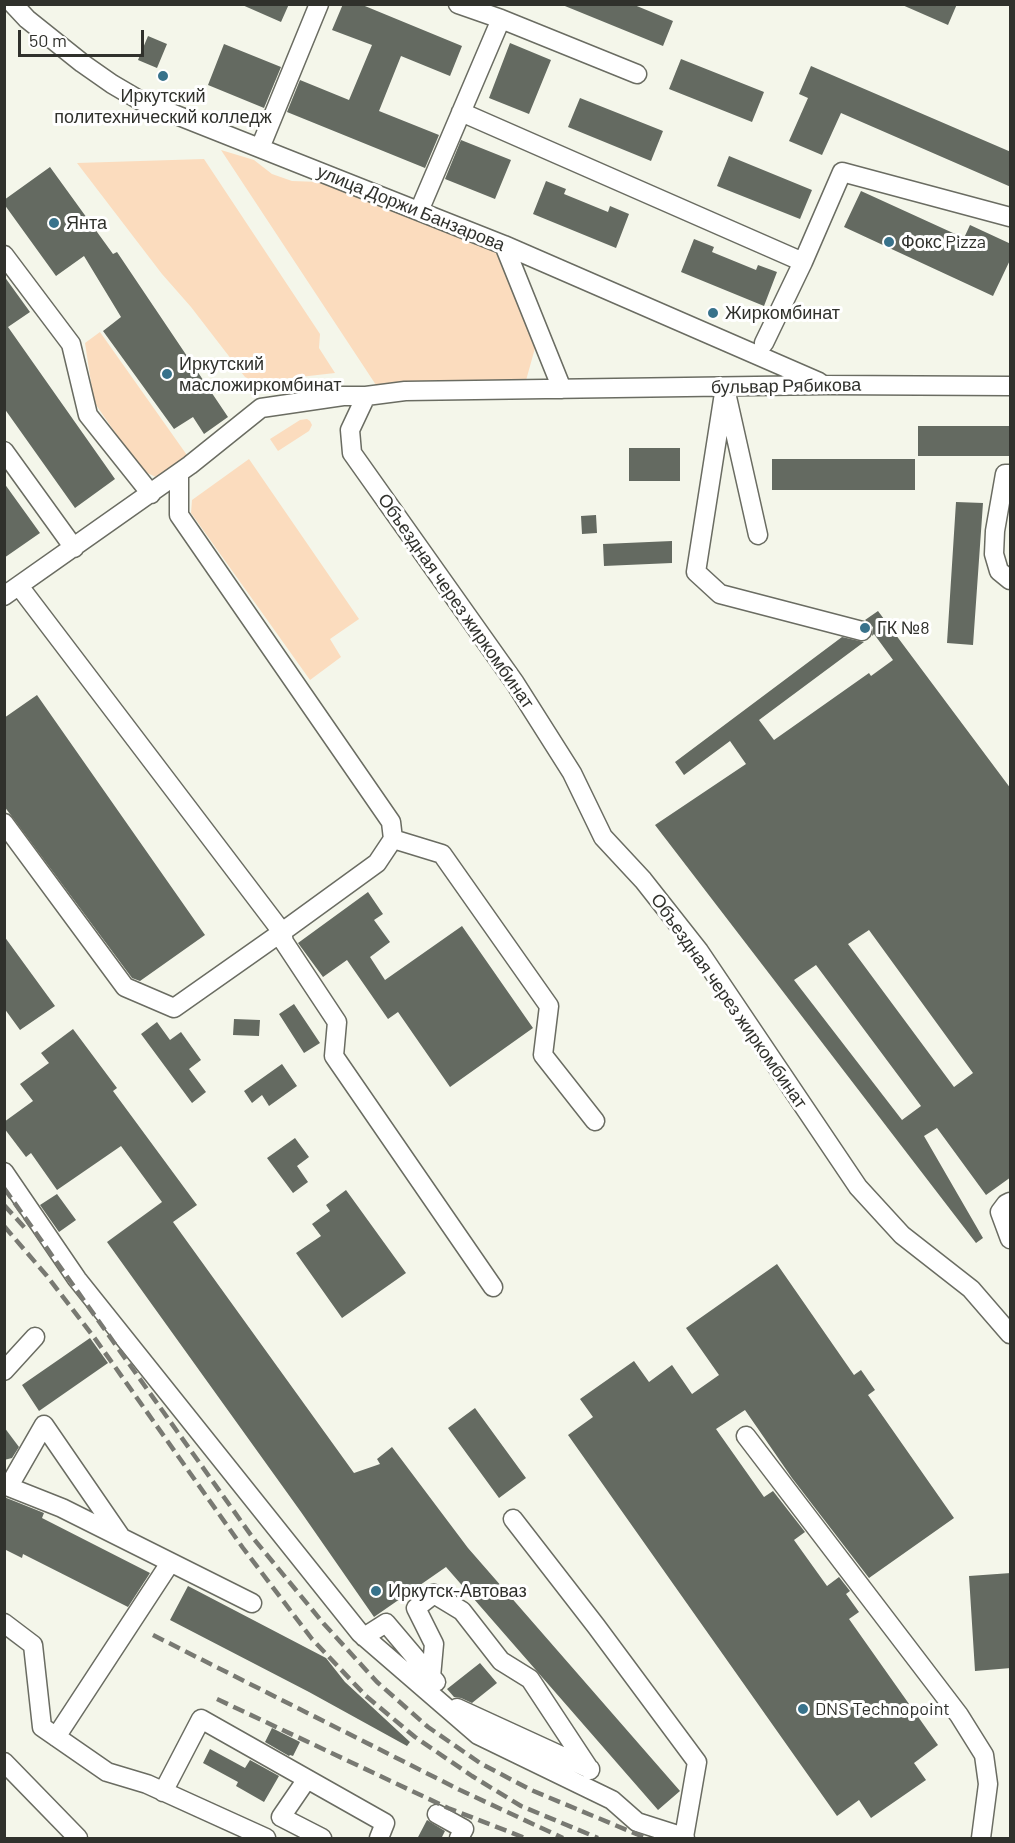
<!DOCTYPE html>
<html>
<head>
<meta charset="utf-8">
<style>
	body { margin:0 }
	#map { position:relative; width:1015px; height:1843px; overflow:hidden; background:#f4f6ea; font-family:Barlow,sans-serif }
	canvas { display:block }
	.frame { position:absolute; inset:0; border:6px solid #30312c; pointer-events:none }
	.scale { position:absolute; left:18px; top:30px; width:126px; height:27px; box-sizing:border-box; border:3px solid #30312c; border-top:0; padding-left:8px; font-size:18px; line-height:21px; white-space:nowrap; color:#30312c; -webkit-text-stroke:4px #fff; paint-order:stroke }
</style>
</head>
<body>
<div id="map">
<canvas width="1015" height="1843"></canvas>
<div class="frame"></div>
<div class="scale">50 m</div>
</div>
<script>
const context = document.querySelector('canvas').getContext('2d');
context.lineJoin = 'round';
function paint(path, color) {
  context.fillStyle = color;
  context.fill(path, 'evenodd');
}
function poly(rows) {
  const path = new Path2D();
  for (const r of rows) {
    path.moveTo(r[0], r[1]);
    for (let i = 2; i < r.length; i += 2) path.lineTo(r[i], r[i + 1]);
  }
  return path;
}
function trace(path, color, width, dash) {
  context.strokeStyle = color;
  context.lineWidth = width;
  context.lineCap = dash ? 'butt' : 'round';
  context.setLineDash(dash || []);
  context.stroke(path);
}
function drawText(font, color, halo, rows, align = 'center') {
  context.font = font + ' Barlow,sans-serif';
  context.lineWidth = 6;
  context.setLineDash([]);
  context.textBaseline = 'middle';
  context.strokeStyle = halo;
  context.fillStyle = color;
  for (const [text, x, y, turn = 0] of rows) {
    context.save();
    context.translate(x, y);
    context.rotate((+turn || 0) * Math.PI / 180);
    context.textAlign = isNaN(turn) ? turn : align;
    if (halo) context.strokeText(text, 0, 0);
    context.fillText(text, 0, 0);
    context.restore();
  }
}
paint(poly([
	[221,150,254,160,272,174,292,181,320,182,496,249,535,348,525,384,376,385],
	[204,159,320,334,319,348,335,373,256,382,245,377,191,307,162,274,77,163],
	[100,332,189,458,160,479,141,470,94,402,85,343],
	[307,419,310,421,312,425,309,431,278,451,270,439,300,420],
	[249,459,359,619,330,639,341,657,310,680,191,513,192,500]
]), '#fbdcbe');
paint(poly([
	[240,4,289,4,281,22],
	[343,4,360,4,462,46,450,76,401,56,379,111,439,135,425,168,287,112,300,80,349,100,372,45,332,30],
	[560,4,632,4,673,21,663,46],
	[900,4,957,4,948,25],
	[148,36,167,44,157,68,138,60],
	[510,43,551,60,529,114,489,98],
	[224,44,281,67,264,108,208,85],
	[681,59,764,92,752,122,669,89],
	[811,66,1011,152,1011,187,841,113,822,155,789,141,808,98,799,94],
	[580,98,663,131,651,161,568,127],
	[461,140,511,160,495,199,445,179],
	[729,156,812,190,800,219,717,186],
	[50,167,113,254,117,252,228,417,204,434,193,417,174,429,103,331,121,317,84,256,56,276,4,204,4,200],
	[546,181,566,189,564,194,608,212,610,206,629,214,616,248,533,214],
	[861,191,964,238,970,225,1011,244,1011,258,993,296,844,227],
	[694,239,714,247,712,252,756,270,758,265,777,272,764,306,681,272],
	[4,276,30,312,8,327,115,479,75,508,4,408],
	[918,426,1011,426,1011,456,918,456],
	[629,448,680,448,680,481,629,481],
	[772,459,915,459,915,490,772,490],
	[4,483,40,533,4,558],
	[956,502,983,503,973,645,947,643],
	[596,515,597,533,582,534,581,516],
	[672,541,672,563,604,566,603,544],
	[878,611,1011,789,1011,1177,986,1195,937,1128,924,1136,983,1238,976,1243,655,825,746,764,730,741,684,775,675,762,842,637,864,642,759,720,774,740,869,673,871,676,893,660,874,634,872,636,873,627,865,620],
	[869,930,973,1073,954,1087,848,944],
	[816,965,921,1106,902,1120,794,980],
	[37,695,205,935,140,981,132,978,4,806,4,718],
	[368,892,383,914,374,920,390,942,370,957,385,980,462,926,533,1028,450,1087,398,1012,388,1019,347,960,323,977,298,943],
	[4,936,55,1006,20,1030,4,1008],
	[294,1004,320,1043,304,1053,279,1014],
	[234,1019,260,1020,259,1036,233,1035],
	[157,1022,170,1040,181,1032,201,1060,189,1069,206,1092,192,1103,141,1034],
	[73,1029,117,1088,113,1091,197,1205,173,1222,354,1473,380,1464,377,1459,392,1447,468,1548,680,1791,658,1810,446,1567,374,1617,301,1512,107,1242,162,1202,121,1146,57,1190,31,1153,26,1157,4,1128,4,1122,33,1101,20,1084,49,1063,41,1053],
	[282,1064,297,1086,269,1106,262,1095,252,1103,244,1091],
	[295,1138,309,1157,297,1166,308,1182,293,1193,267,1158],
	[346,1190,406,1273,342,1318,296,1253,321,1236,312,1224,330,1211,326,1205],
	[57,1194,76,1220,59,1232,40,1205],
	[777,1264,854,1375,861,1370,875,1390,868,1395,954,1518,869,1578,792,1478,745,1410,716,1429,764,1497,773,1491,805,1532,794,1540,827,1586,839,1577,850,1591,846,1594,859,1612,849,1619,938,1745,914,1763,926,1780,871,1818,859,1800,837,1816,568,1435,593,1417,580,1399,634,1361,649,1382,672,1365,692,1394,719,1375,686,1328],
	[90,1338,108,1363,39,1411,22,1385],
	[475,1408,526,1478,499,1498,448,1428],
	[4,1427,19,1447,12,1458,4,1460],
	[4,1497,44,1513,42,1518,150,1573,128,1607,23,1554,22,1558,4,1549],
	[1011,1573,1011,1668,975,1671,969,1576],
	[188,1586,326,1658,345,1682,410,1742,407,1746,309,1692,170,1620],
	[480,1663,497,1683,472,1703,461,1698,454,1697,447,1689],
	[272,1728,300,1742,293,1756,290,1755,289,1756,265,1742],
	[210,1749,245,1768,250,1760,279,1776,264,1802,236,1786,238,1782,203,1763],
	[427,1820,445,1831,441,1839,417,1839]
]), '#646a61');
const minor = poly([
	[13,4,27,19,82,63,112,84,141,101,504,245,819,382],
	[458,4,501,19,637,74],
	[461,112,803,262,842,172,1010,217],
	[260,148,319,4],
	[419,211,501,19],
	[504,245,562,389],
	[4,255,71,344,88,415,151,494],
	[764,343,803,262],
	[725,387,696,572,720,594,862,631],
	[366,396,350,430,352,453,515,683,572,773,603,837,643,880,699,951,858,1187,902,1235,971,1289,1010,1334],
	[727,397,758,535],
	[4,451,74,548],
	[179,474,179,515,391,822,393,839,377,863,282,932,284,942,337,1022,334,1056,493,1287],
	[1010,474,1005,474,995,531,994,554,999,571,1010,580],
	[4,596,190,465,261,408,343,396,366,396,405,391,826,385,1010,386],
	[4,823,125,987,174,1008,282,932,19,586],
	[393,839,442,854,549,1006,543,1055,595,1121],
	[4,1172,77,1279,360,1633,478,1735,612,1800,637,1822,684,1837,685,1838],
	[1010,1202,1006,1204,1000,1212,1010,1239],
	[4,1371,35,1337],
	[746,1436,959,1715,984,1755,988,1784,981,1838],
	[4,1485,62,1508,252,1603],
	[9,1486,44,1425,121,1537],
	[513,1519,596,1626,697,1762,684,1837],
	[4,1623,33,1645,42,1727,107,1772,147,1784,266,1838],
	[364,1637,386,1623,436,1682],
	[431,1677,434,1644,416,1608,434,1594,462,1611,501,1661,530,1679,590,1770],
	[457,1708,590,1769],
	[56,1737,170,1563],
	[4,1762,78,1838],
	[307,1779,281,1817,322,1838],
	[163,1792,201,1719,385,1823,379,1838],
	[437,1814,464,1829,459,1838]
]);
trace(minor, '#6a6c62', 21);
trace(minor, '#fff', 18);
trace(poly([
	[4,1188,253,1538,324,1624,377,1682,428,1727,480,1763,531,1790,646,1838],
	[4,1205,25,1228],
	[4,1226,47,1276,96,1340,243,1548,312,1639,366,1696,415,1737,472,1776,521,1806,598,1838],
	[153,1635,460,1790,563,1838],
	[217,1699,448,1808,525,1838]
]), '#787972', 4.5, [12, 6]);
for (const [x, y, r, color] of [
	[163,76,6,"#38728b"],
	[54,223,6,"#38728b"],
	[889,242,6,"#38728b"],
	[713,313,6,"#38728b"],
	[167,374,6,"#38728b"],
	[865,628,6,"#38728b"],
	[376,1591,6,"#38728b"],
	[803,1709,6,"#38728b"]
]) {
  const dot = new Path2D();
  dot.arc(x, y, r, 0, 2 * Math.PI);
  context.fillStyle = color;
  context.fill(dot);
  trace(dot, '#fff', 2);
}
drawText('18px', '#30312c', '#fff', [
	["Иркутский",163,96,"center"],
	["политехнический колледж",163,117,"center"],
	["Янта",66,223],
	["Фокс Pizza",901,242],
	["Жиркомбинат",725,313],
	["Иркутский",179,364],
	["масложиркомбинат",179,385],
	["ГК №8",877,628],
	["Иркутск-Автоваз",388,1591],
	["DNS Technopoint",815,1709]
], 'left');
drawText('18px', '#30312c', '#fff', [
	["улица Доржи Банзарова",411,208,22],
	["бульвар Рябикова",786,386,-1],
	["Объездная через жиркомбинат",456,601,55],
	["Объездная через жиркомбинат",729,1001,55]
]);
</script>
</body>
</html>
